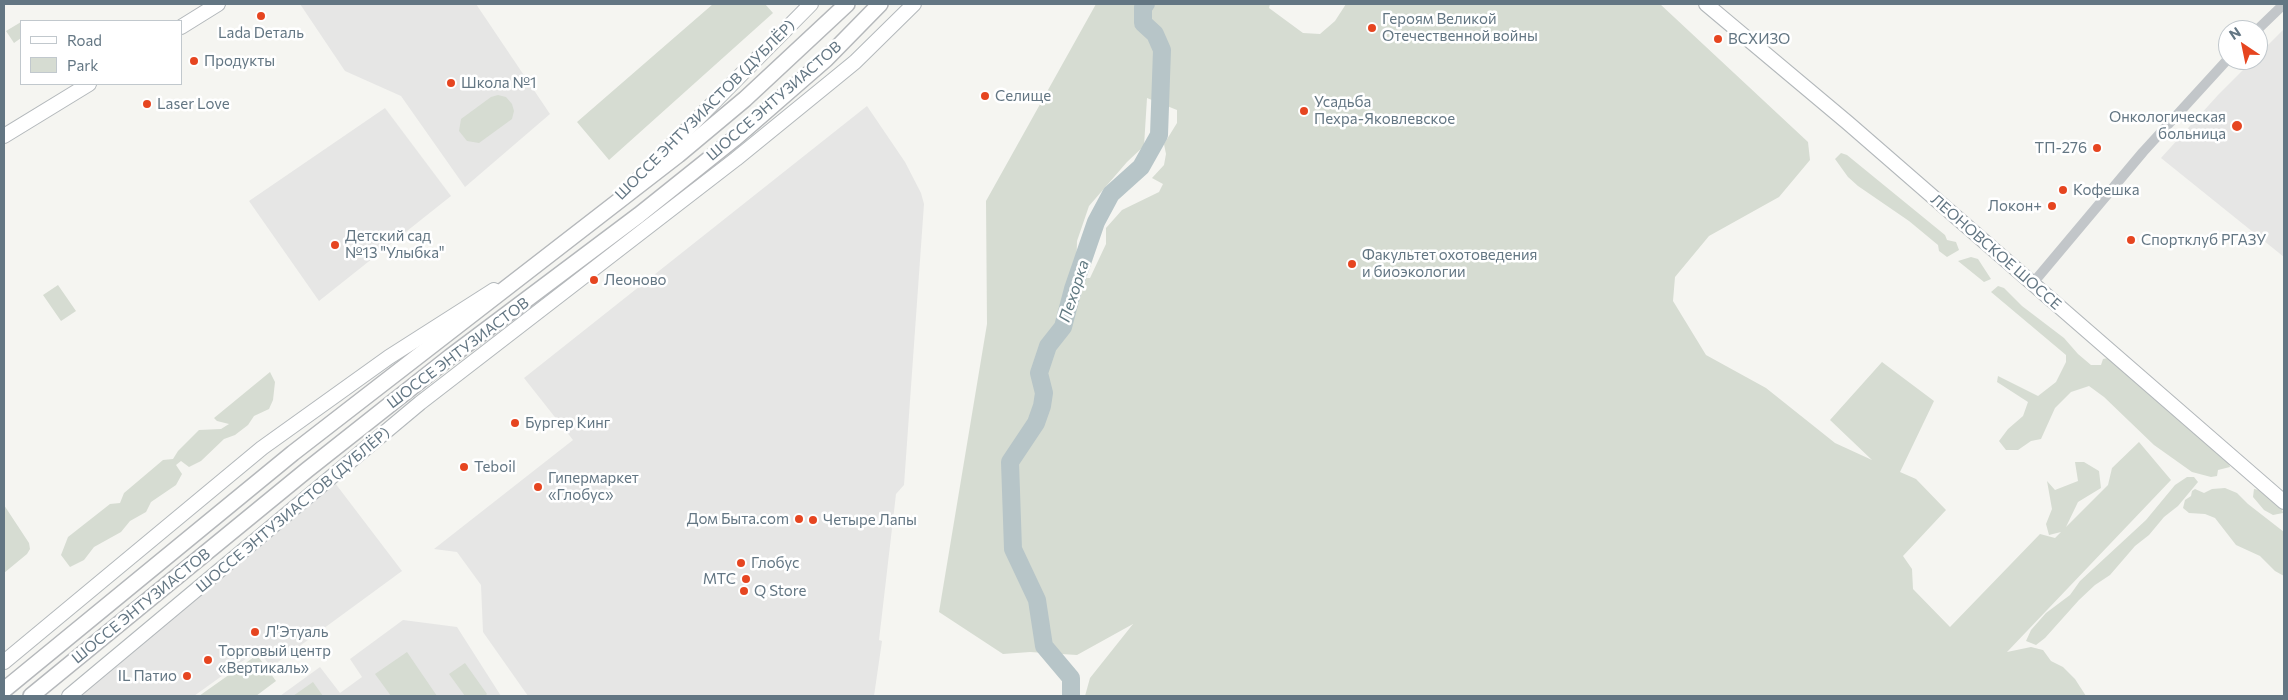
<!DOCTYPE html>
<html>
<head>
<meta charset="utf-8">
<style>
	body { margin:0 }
	#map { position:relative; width:2288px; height:700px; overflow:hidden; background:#f5f5f1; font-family:Commissioner,sans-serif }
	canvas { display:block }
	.frame { position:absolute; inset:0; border:5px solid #637683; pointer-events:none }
	.legend { position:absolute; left:20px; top:20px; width:162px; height:65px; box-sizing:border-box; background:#fff; border:1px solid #c1c8cd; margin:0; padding:6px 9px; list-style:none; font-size:15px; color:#637683 }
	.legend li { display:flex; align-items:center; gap:10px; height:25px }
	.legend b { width:25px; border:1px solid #c1c8cd }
	.north { position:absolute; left:2218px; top:20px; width:50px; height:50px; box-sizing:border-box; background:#fff; border:1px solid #c1c8cd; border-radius:50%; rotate:326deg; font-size:14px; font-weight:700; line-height:20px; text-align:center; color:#637683 }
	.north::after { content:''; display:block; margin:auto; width:18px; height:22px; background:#e64520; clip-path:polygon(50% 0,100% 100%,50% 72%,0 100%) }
</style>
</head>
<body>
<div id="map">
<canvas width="2288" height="700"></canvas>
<div class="frame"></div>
<ul class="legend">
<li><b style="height:6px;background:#fff"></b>Road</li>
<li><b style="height:14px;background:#d6dcd2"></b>Park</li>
</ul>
<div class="north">N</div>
</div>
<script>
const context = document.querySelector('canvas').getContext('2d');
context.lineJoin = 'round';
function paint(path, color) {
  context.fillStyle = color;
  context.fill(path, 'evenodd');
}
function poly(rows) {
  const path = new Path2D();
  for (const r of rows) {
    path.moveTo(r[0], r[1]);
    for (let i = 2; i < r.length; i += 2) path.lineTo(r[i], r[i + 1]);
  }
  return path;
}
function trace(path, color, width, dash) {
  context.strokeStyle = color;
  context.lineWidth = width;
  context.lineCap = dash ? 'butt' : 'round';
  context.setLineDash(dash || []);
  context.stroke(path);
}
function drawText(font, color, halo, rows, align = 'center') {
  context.font = font + ' Commissioner,sans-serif';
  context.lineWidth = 5;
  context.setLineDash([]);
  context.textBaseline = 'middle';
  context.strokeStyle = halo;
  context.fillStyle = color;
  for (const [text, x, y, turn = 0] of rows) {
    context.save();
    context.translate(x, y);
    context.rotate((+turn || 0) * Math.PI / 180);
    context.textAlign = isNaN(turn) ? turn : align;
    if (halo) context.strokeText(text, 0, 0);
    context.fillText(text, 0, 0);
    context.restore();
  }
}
paint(poly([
	[300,4,476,4,550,114,465,187,401,96,345,71],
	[2284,29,2284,257,2161,158,2218,95,2253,60,2258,60,2258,55],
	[867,106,905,162,921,193,924,204,904,485,896,494,879,640,882,641,874,696,528,696,483,632,481,585,457,552,434,549,573,440,524,378],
	[385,108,451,196,319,301,249,201],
	[335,483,402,571,271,667,258,650,194,696,80,696],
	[403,620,457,627,501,696,280,696,320,667,340,693,362,677,350,659]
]), '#e6e6e5');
paint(poly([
	[713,4,765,4,773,13,609,160,577,122],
	[1096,4,1270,4,1269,8,1303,33,1320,34,1335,21,1346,4,1660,4,1808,142,1810,160,1779,197,1709,236,1675,277,1673,301,1706,355,1766,388,1835,443,1872,460,1830,420,1882,362,1934,401,1900,472,1916,479,1946,510,1903,556,1912,569,1913,589,1950,627,2040,534,2055,538,2061,532,2049,535,2046,524,2052,509,2047,481,2055,490,2078,481,2075,462,2084,462,2099,471,2101,488,2078,502,2066,527,2108,485,2112,468,2139,442,2171,480,2007,652,2031,647,2043,650,2051,661,2063,667,2075,679,2086,696,1085,696,1090,678,1133,624,1077,655,1030,652,1003,654,939,612,987,324,986,201],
	[1147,98,1177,110,1177,123,1164,144,1166,154,1164,165,1152,178,1163,184,1159,192,1122,210,1106,228,1106,244,1090,278,1076,278,1077,241,1089,206,1127,162,1144,146],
	[21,22,21,38,14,43,6,31],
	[498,95,506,97,512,104,514,111,512,119,479,143,467,141,459,131,461,119,491,97],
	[1841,153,1847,155,1945,235,1947,240,1956,242,1959,250,1947,257,1939,251,1938,245,1909,221,1858,186,1848,177,1835,159],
	[1971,257,1978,259,1991,279,1984,282,1958,261],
	[58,285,76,311,61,321,43,295],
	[1998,286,2004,288,2022,306,2064,338,2078,354,2091,365,2101,365,2103,359,2108,358,2228,460,2230,467,2218,470,2217,476,2211,477,2192,472,2154,445,2104,397,2089,386,2071,392,2055,408,2041,439,2031,441,2018,450,2006,450,1999,441,2008,429,2023,416,2028,402,1997,382,1998,376,2038,396,2056,382,2066,362,2066,355,1991,292],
	[270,372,275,382,273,400,269,409,254,416,248,425,235,435,224,439,201,461,189,467,181,461,176,465,182,474,176,485,151,502,146,512,130,521,121,532,94,547,84,560,70,567,61,555,68,537,110,504,120,503,124,493,163,460,173,459,178,451,199,430,221,429,229,424,217,421,214,418],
	[2187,477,2194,477,2198,482,2178,506,2164,517,2149,535,2135,546,2110,575,2095,585,2079,600,2045,638,2036,645,2026,641,2031,630,2046,613,2070,595,2080,581,2146,520,2175,485],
	[2225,488,2237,493,2248,504,2284,532,2284,576,2275,571,2260,556,2236,545,2215,518,2205,514,2189,513,2183,508,2185,500,2191,496,2192,491,2195,489,2204,493,2212,489],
	[2254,489,2265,491,2281,505,2283,513,2273,515,2264,510,2253,497],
	[4,505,29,543,30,549,27,554,4,573],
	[407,652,437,696,391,696,375,674],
	[257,655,276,681,256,696,199,696],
	[465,663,487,694,485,696,465,696,449,674],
	[313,682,323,696,293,696]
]), '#d6dcd2');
trace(poly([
	[1071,696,1071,678,1044,646,1037,600,1013,549,1010,462,1036,423,1042,406,1044,393,1039,373,1048,346,1063,327,1073,289,1096,222,1111,194,1141,167,1159,135,1162,50,1155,34,1143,23,1143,7,1146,4]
]), '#b7c5c8', 18);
const major = poly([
	[1706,4,1848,123,2284,502],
	[181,27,218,4],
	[4,136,89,84],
	[636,181,811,4],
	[4,662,262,448,389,357,494,290],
	[69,696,420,403,736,159,833,80,855,62,914,4]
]);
const highway = poly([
	[4,690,293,453,678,155,745,99,847,4],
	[31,696,307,470,450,357,639,215,734,139,826,59,880,4]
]);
trace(major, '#b3b8bb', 16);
trace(highway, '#b5b8bb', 18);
trace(poly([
	[2257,30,2284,4],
	[2033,283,2143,152,2228,59]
]), '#c2c6c9', 10);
trace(major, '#fff', 14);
trace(highway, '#fff', 15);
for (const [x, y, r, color] of [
	[261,16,5,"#e64520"],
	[1372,28,5,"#e64520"],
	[1718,39,5,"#e64520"],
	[194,61,5,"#e64520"],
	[451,83,5,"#e64520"],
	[985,96,5,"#e64520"],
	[147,104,5,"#e64520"],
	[1304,111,5,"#e64520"],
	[2237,126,6,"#e64520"],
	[2097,148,5,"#e64520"],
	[2063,190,5,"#e64520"],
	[2052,206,5,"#e64520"],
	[2131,240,5,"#e64520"],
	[335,245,5,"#e64520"],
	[1352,264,5,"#e64520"],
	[594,280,5,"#e64520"],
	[515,423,5,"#e64520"],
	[464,467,5,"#e64520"],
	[538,487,5,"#e64520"],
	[799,519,5,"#e64520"],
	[813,520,5,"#e64520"],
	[741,563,5,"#e64520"],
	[746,579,5,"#e64520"],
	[744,591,5,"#e64520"],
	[255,632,5,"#e64520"],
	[208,660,5,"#e64520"],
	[187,676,5,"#e64520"]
]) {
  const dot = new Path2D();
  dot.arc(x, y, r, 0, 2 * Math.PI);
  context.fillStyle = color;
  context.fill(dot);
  trace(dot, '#fff', 2);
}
drawText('15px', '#637683', '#fff', [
	["Героям Великой",1382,19],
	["Отечественной войны",1382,36],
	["Lada Dеталь",261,33,"center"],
	["ВСХИЗО",1728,39],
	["Продукты",204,61],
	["Школа №1",461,83],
	["Селище",995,96],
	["Усадьба",1314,102],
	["Пехра-Яковлевское",1314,119],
	["Laser Love",157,104],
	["Онкологическая",2226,117,"right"],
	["больница",2226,134,"right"],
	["ТП-276",2087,148,"right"],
	["Кофешка",2073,190],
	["Локон+",2042,206,"right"],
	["Детский сад",345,236],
	["№13 \"Улыбка\"",345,253],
	["Спортклуб РГАЗУ",2141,240],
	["Факультет охотоведения",1362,255],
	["и биоэкологии",1362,272],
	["Леоново",604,280],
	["Бургер Кинг",525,423],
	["Teboil",474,467],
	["Гипермаркет",548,478],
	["«Глобус»",548,495],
	["Дом Быта.com",789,519,"right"],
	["Четыре Лапы",823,520],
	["Глобус",751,563],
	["МТС",736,579,"right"],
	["Q Store",754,591],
	["Л'Этуаль",265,632],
	["Торговый центр",218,651],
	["«Вертикаль»",218,668],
	["IL Патио",177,676,"right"]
], 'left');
drawText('15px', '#637683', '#fff', [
	["ШОССЕ ЭНТУЗИАСТОВ",774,101,-41],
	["ШОССЕ ЭНТУЗИАСТОВ (ДУБЛЁР)",705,110,-45],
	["ЛЕОНОВСКОЕ ШОССЕ",1996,252,41],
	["ШОССЕ ЭНТУЗИАСТОВ",458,353,-37],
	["ШОССЕ ЭНТУЗИАСТОВ (ДУБЛЁР)",293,510,-40],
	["ШОССЕ ЭНТУЗИАСТОВ",141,606,-39]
]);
drawText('italic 16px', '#5f7880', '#fff', [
	["Пехорка",1074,291,-72]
]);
</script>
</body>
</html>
